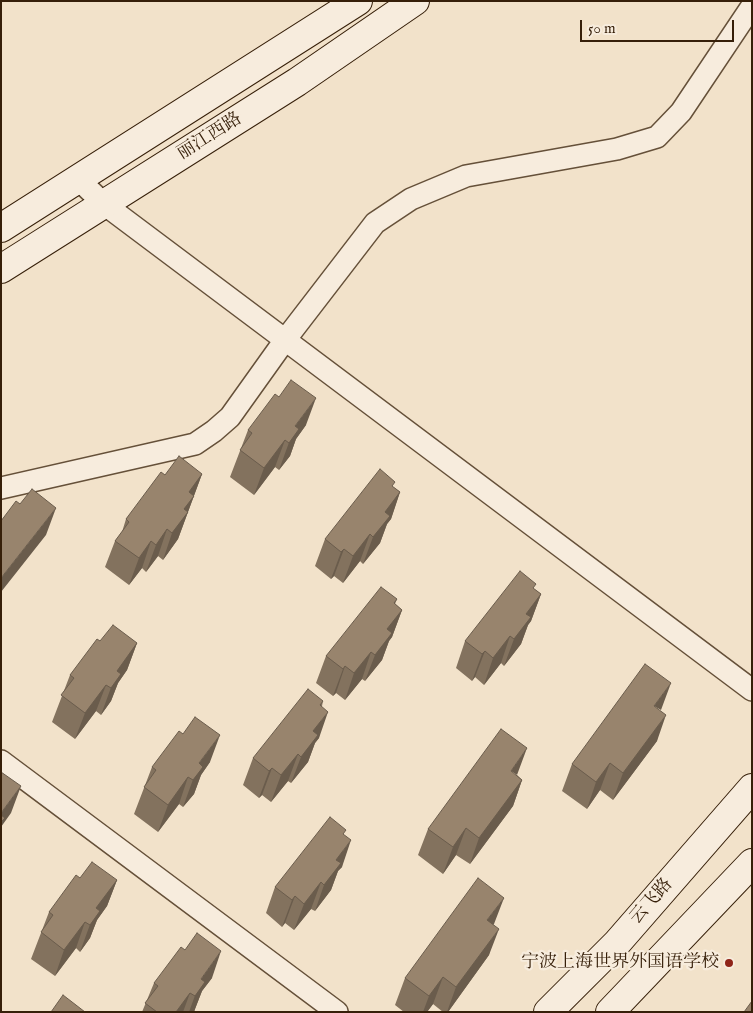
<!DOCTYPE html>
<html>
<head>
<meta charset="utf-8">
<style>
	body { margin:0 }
	#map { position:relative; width:753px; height:1013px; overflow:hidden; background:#f2e2ca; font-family:"IM FELL English",serif }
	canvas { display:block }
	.frame { position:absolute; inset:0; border:2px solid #361f09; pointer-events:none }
	.scale { position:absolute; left:580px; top:20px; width:154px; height:22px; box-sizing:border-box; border:2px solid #361f09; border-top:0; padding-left:6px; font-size:15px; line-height:18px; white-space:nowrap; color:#361f09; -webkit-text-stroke:4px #f7ecdd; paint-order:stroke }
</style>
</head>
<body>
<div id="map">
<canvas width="753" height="1013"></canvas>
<div class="frame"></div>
<div class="scale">50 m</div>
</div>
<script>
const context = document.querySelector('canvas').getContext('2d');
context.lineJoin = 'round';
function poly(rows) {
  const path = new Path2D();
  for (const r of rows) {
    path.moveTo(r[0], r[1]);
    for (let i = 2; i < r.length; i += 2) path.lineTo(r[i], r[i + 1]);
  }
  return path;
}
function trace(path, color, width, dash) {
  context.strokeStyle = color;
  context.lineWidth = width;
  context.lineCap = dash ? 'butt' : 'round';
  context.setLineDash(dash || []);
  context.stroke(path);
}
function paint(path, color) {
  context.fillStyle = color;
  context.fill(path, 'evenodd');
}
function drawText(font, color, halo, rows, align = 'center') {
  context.font = font + ' "IM FELL English","Noto Serif SC",serif';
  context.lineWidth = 4.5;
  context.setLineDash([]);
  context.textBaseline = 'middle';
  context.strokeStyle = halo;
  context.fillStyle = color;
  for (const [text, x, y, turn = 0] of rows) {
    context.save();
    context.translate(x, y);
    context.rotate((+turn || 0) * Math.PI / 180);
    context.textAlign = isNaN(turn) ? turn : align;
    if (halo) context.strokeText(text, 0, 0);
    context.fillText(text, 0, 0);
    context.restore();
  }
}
const minor = poly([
	[78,179,104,204,752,690],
	[1,488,195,444,214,431,230,417,285,340,375,223,411,199,466,176,617,149,657,137,681,112,752,6],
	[1,761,337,1012]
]);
const secondary = poly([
	[1,228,358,1],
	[1,269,297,82,415,1],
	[548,1012,617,943,752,788],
	[610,1012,752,863]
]);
trace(minor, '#655039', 24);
trace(secondary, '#361f09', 30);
trace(minor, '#f7ecdd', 21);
trace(secondary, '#f7ecdd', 28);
paint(poly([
	[306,425,296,439,290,456,279,470,275,467,254,495,230,477,248,430],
	[202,474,178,539,163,560,158,556,146,572,142,568,129,585,105,567,115,541,122,532,126,519,165,475],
	[393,487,400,492,391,519,387,524,380,543,363,564,360,561,343,583,334,576,331,579,315,566,325,539],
	[534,589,541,594,531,621,528,625,521,644,504,666,501,663,484,685,475,677,472,681,456,668,465,641],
	[397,599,395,604,402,610,392,637,389,641,382,660,365,681,362,679,345,700,336,693,333,696,316,683,326,656],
	[100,641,137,643,127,670,118,683,111,701,101,715,96,711,75,739,52,722,70,675],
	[323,701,322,706,319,738,315,743,308,762,291,783,288,781,271,802,262,795,259,798,243,785,253,758],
	[661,711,657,741,613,800,600,790,587,809,562,791,572,764],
	[210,762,201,775,194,794,183,807,179,804,158,832,134,814,152,767],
	[517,775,522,780,513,806,470,864,456,855,443,874,418,855,428,829],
	[344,835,342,867,338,871,331,890,315,911,311,909,294,930,285,923,282,927,266,913,275,887],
	[80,878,117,880,107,906,97,920,90,938,80,952,76,948,55,976,31,959,49,912],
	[494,925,489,955,448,1012,443,1012,433,1004,427,1012,404,1012,395,1005,405,978],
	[212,978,202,991,195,1009,194,1012,142,1012,154,983]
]), '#83725e');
paint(poly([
	[316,398,306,425,296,439,290,456,279,470,295,426],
	[285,440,275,467,254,495,264,468],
	[202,474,178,539,163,560,172,533,189,492],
	[400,492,391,519,387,524,380,543,363,564,373,537,385,512],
	[56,508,46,535,1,592,1,578],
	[167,529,158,556,146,572,156,545],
	[370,534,360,561,343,583,353,556],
	[151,541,142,568,129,585,139,558],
	[344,549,334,576,331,579,341,552],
	[541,594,531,621,528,625,521,644,504,666,514,639,526,614],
	[402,610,392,637,389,641,382,660,365,681,375,655,387,629],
	[510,636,501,663,484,685,493,658],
	[137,643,127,670,118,683,111,701,101,715,117,671],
	[485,651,475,677,472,681,482,654],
	[371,652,362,679,345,700,354,673],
	[345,666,336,693,333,696,343,669],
	[671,683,661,710,654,706],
	[106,685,96,711,75,739,85,713],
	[328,712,319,738,315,743,308,762,291,783,301,757,313,731],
	[666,715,657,741,613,800,623,773],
	[220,735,210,762,201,775,194,794,183,807,199,763],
	[527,748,517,775,511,771],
	[298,754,288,781,271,802,281,775],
	[610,763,600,790,587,809,596,782],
	[272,768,262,795,259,798,269,771],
	[188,777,179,804,158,832,168,805],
	[522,780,513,806,470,864,479,838],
	[21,786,11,813,1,827,1,813],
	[466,828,456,855,443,874,453,847],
	[351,840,342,867,338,871,331,890,315,911,324,885,336,860],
	[117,880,107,906,97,920,90,938,80,952,96,908],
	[321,882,311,909,294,930,304,904],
	[295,896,285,923,282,927,292,900],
	[504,898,494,924,477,947,487,920],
	[85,922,76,948,55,976,64,950],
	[499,929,489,955,448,1012,447,1012,456,987],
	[221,951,212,978,202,991,195,1009,194,1012,189,1012,201,979],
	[443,977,433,1004,427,1012,423,1012,429,996],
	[190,993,183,1012,176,1012]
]), '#6a5c4c');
const building = poly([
	[291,380,316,398,295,426,299,429,289,443,285,440,264,468,240,450,252,433,248,430,275,394,279,397,291,380],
	[179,456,202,474,189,492,194,496,184,509,188,512,172,533,167,529,156,545,151,541,139,558,115,541,129,522,126,519,161,472,165,475,179,456],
	[380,469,395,482,392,486,400,492,385,512,390,516,373,537,370,534,353,556,344,549,341,552,325,539,380,469],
	[32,489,56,508,1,578,1,521,16,501,20,504,32,489],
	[520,571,536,584,533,588,541,594,526,614,531,617,514,639,510,636,493,658,485,651,482,654,465,641,520,571],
	[381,587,397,599,394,603,402,610,387,629,392,633,375,655,371,652,354,673,345,666,343,669,326,656,381,587],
	[113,625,137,643,117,671,121,674,111,688,106,685,85,713,61,695,74,678,70,675,97,639,100,641,113,625],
	[645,664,671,683,654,706,666,715,623,773,610,763,596,782,572,764,645,664],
	[308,689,323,701,320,705,328,712,313,731,318,735,301,757,298,754,281,775,272,768,269,771,253,758,308,689],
	[195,717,220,735,199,763,203,767,193,780,188,777,168,805,144,787,156,770,152,767,179,731,183,734,195,717],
	[501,729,527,748,511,771,522,780,479,838,466,828,453,847,428,829,501,729],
	[1,772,21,786,1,813,1,772],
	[1,815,5,818,1,822,1,815],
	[330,817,346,830,343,834,351,840,336,860,341,863,324,885,321,882,304,904,295,896,292,900,275,887,330,817],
	[92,862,117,880,96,908,100,911,90,925,85,922,64,950,41,932,53,915,49,912,76,875,80,878,92,862],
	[478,878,504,898,487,920,499,929,456,987,443,977,429,996,405,978,478,878],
	[197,933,221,951,201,979,205,982,195,996,190,993,176,1012,157,1012,145,1003,158,986,154,983,181,947,185,950,197,933],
	[63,995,85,1012,51,1012,63,995],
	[752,1001,752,1012,744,1012,752,1001]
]);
paint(building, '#98846d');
trace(building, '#6a5c4c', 1);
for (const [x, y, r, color] of [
	[729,963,5,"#8f2418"]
]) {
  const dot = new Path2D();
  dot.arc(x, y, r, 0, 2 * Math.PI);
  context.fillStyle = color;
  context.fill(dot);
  trace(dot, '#f7ecdd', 2);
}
drawText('18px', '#361f09', '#f7ecdd', [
	["丽江西路",210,137,-32],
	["云飞路",652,902,-49]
]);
drawText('18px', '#361f09', '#f7ecdd', [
	["宁波上海世界外国语学校",719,963]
], 'right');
</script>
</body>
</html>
